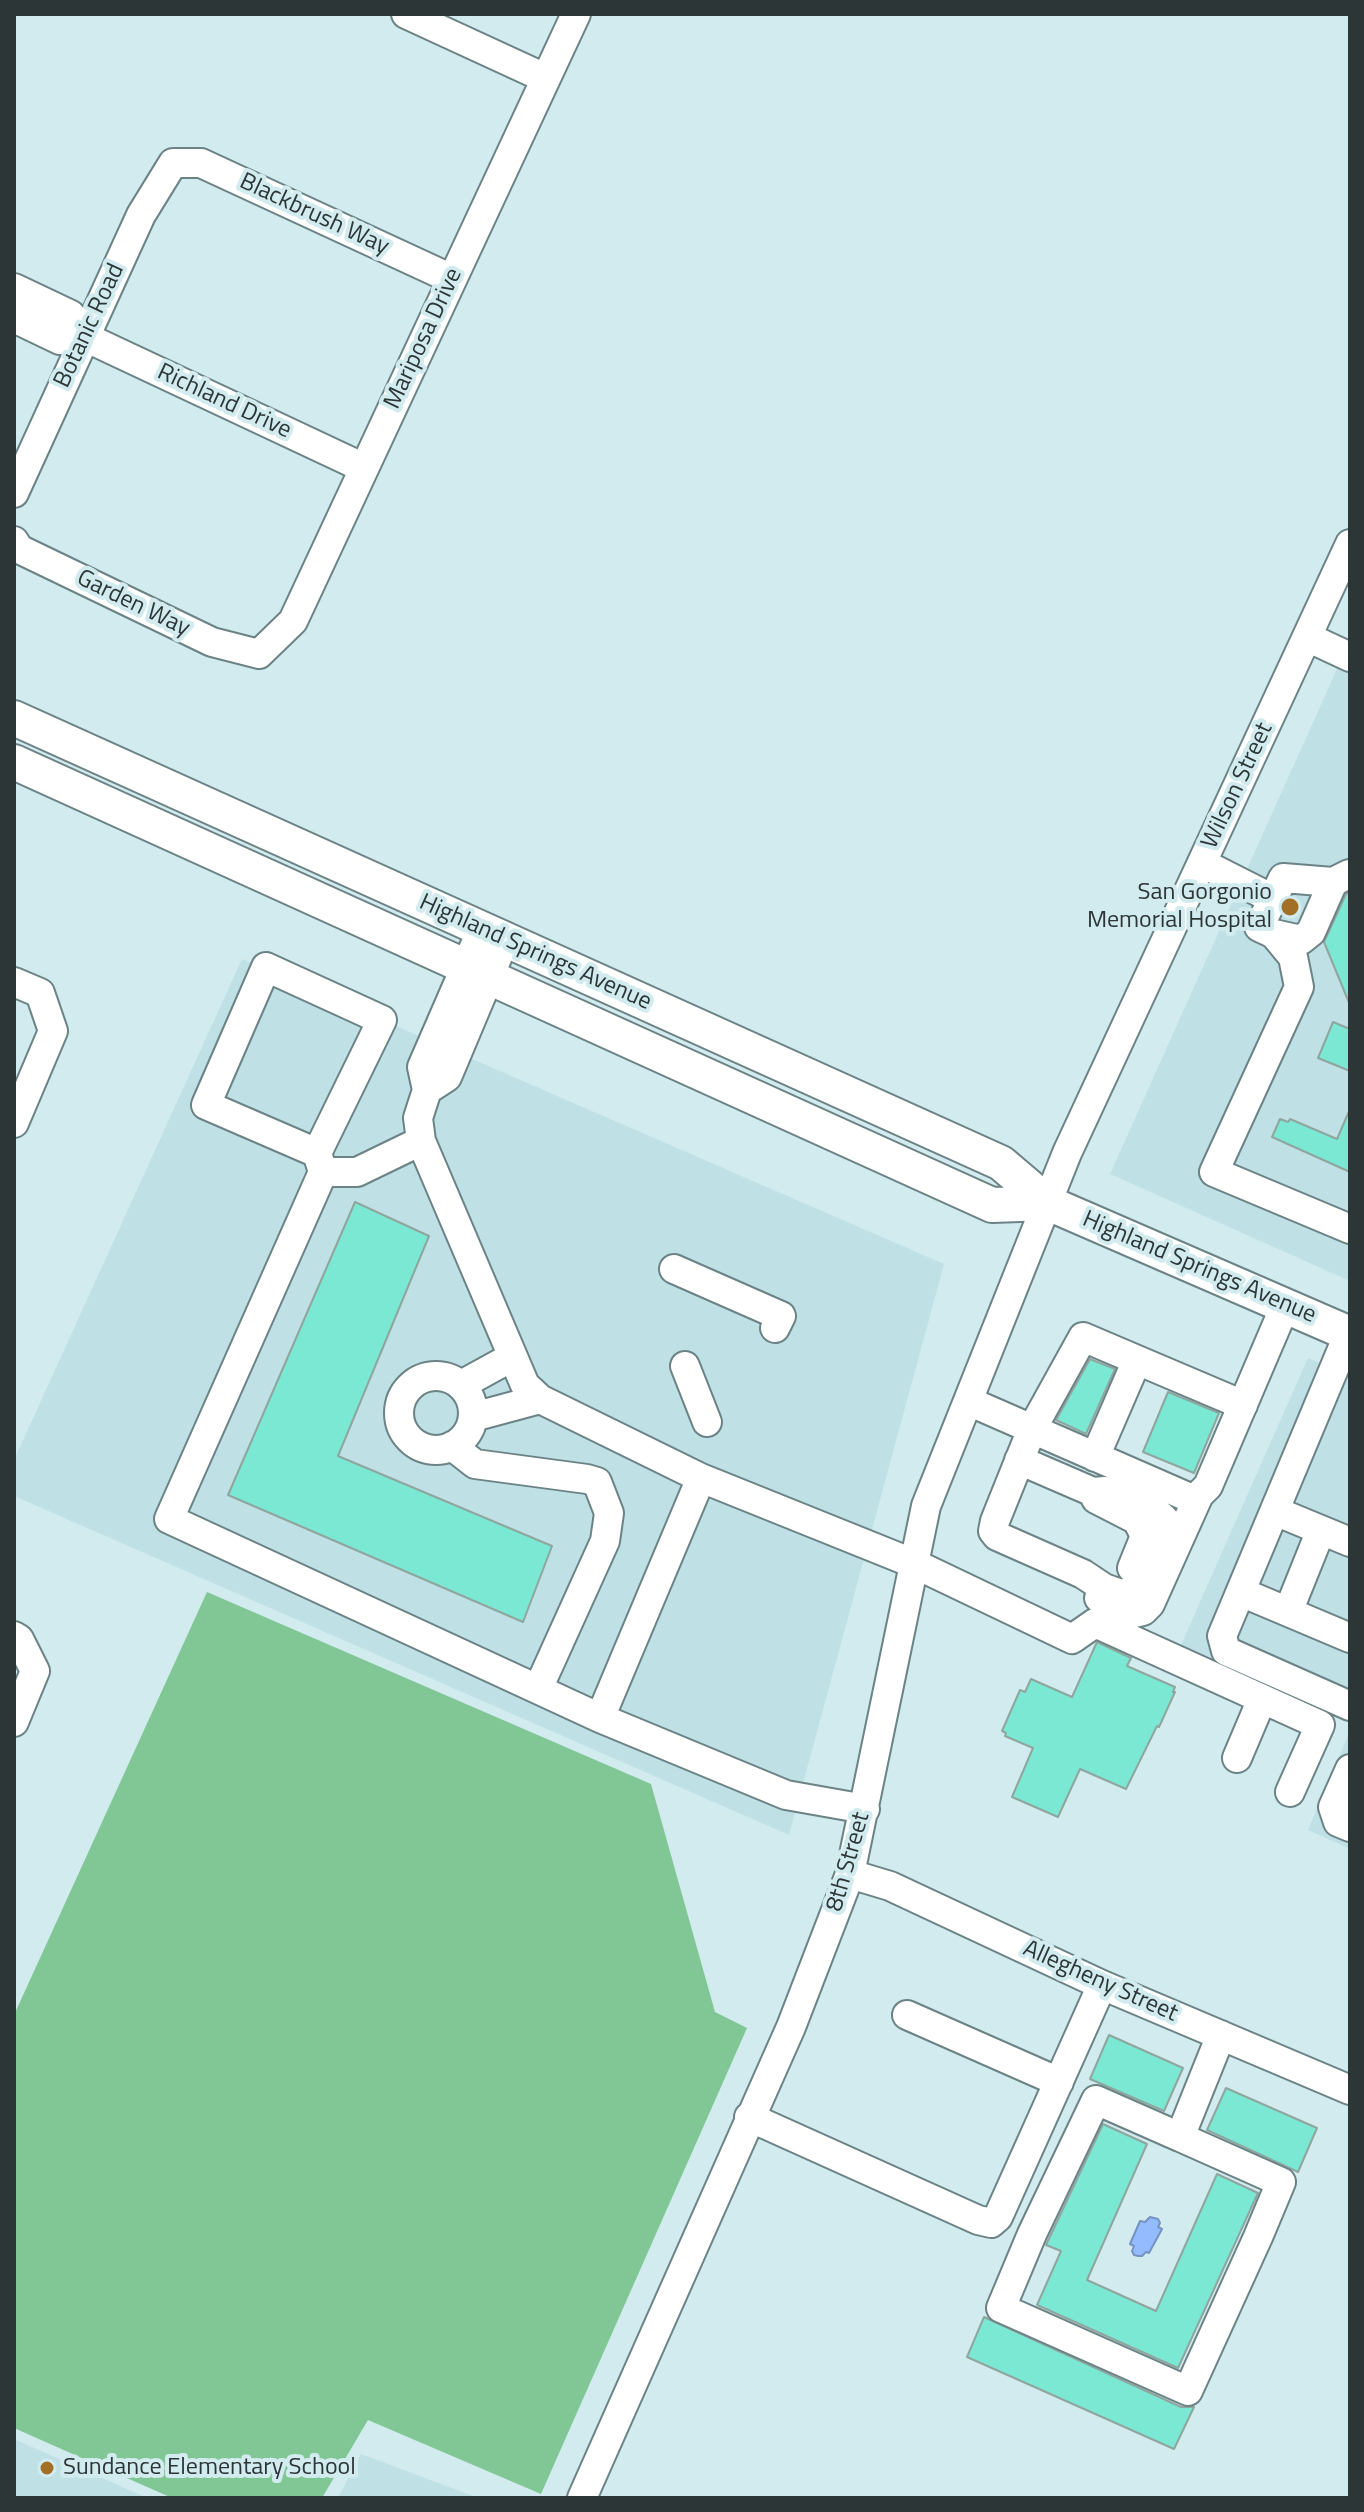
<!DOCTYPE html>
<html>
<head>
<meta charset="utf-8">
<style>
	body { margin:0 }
	#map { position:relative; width:1364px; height:2512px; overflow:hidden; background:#d2ebee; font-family:"Titillium Web",sans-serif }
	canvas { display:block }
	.frame { position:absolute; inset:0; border:16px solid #2c3637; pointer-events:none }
</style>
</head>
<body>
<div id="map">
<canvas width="1364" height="2512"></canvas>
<div class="frame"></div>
</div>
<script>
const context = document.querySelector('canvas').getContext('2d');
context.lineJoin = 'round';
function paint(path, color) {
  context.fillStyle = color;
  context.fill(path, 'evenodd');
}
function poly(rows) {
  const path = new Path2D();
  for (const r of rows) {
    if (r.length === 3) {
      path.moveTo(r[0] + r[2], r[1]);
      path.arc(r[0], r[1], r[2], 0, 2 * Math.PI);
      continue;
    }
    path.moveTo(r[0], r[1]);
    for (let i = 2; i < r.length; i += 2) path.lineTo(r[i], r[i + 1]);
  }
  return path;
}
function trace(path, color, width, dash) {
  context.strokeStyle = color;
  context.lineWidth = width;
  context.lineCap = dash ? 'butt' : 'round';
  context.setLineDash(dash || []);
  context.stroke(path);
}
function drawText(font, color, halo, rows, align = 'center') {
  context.font = font + ' "Titillium Web",sans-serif';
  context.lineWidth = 8;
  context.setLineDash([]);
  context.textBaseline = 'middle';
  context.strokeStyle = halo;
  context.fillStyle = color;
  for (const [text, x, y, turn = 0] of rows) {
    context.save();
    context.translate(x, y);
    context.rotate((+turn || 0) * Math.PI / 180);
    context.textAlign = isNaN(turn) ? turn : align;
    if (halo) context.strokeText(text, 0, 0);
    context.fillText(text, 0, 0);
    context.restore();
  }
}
paint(poly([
	[1350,640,1350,1281,1110,1174],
	[242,959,944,1264,789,1835,14,1496,14,1460],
	[1308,1358,1350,1377,1350,1721,1181,1645],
	[1350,1731,1350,1849,1308,1830],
	[14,2439,145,2497,147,2498,14,2498],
	[361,2454,478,2498,338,2498]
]), '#bfe1e5');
paint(poly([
	[207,1592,651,1784,715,2012,747,2028,541,2494,368,2420,322,2498,172,2498,14,2428,14,2015]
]), '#80c795');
const water = poly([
	[1150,2217,1158,2219,1160,2223,1158,2227,1162,2229,1149,2253,1146,2252,1142,2256,1138,2256,1134,2255,1132,2251,1134,2246,1130,2244,1140,2221,1145,2222,1150,2217]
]);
paint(water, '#93bbfe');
trace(water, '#7493c2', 2);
const building = poly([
	[1350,892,1350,1005,1324,942,1346,894,1350,892],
	[1333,1022,1350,1029,1350,1071,1318,1058,1333,1022],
	[1350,1109,1350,1172,1272,1137,1280,1119,1288,1122,1290,1119,1337,1139,1350,1109],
	[355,1202,429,1236,338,1456,552,1546,523,1622,228,1495,355,1202],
	[1090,1359,1115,1369,1086,1434,1056,1420,1090,1359],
	[1168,1392,1219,1413,1194,1473,1143,1452,1168,1392],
	[1097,1642,1131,1658,1127,1666,1175,1687,1173,1692,1175,1692,1159,1727,1157,1726,1126,1789,1080,1769,1058,1817,1012,1797,1033,1748,1005,1736,1006,1733,1002,1731,1020,1690,1025,1692,1031,1679,1072,1697,1097,1642],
	[1109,2035,1183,2068,1164,2111,1090,2079,1109,2035],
	[1226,2088,1317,2128,1298,2172,1207,2130,1226,2088],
	[1103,2124,1147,2144,1087,2280,1156,2311,1217,2174,1258,2193,1178,2368,1037,2305,1061,2251,1046,2245,1103,2124],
	[984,2317,1181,2407,1194,2407,1174,2449,967,2357,984,2317]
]);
paint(building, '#7be8d3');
trace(building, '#8fa5a0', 2);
const minor = poly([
	[406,14,545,78],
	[14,288,71,315,85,337,364,468],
	[14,318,60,340,85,337],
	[14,493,141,215,173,163,201,163,452,279],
	[14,541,19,549,212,642,259,654,293,621,576,14],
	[1307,637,1350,657],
	[1202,863,1273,899,1259,927,1274,934,1293,957,1299,987,1214,1172,1350,1229],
	[1273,899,1283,878,1333,882,1349,874],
	[482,929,422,1067,427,1090,418,1118,421,1141,525,1385,540,1399,701,1478,915,1564,1072,1639,1095,1623,1320,1725,1290,1792],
	[1274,934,1301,940,1311,932,1333,882],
	[14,982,40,993,53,1031,14,1123],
	[427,1090,447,1077,505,939],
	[421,1141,357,1172,323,1172,169,1519,600,1718],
	[317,1153,206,1105,266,967,382,1020,317,1153,323,1172],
	[674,1269,781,1316,775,1328],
	[1349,1333,1222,1636,1226,1651,1350,1706],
	[685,1366,707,1422],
	[436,1413,37],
	[461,1385,512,1357],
	[968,1401,1190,1498,1199,1495,1208,1486,1285,1306],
	[473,1417,540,1399],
	[452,1446,475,1464,587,1479,597,1482,609,1513,605,1541,538,1689],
	[1095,1457,1137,1360,1243,1405],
	[1019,1460,1093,1492,1096,1499,1137,1520,1145,1536,1132,1568],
	[701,1478,600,1718,786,1795,865,1809],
	[1093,1492,1105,1491,1157,1513,1164,1519,1166,1527,1162,1543,1145,1582,1138,1590,1121,1594,1104,1588,1083,1574,997,1536,993,1531,995,1521,1032,1429,1083,1337,1137,1360],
	[1275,1511,1350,1542],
	[1241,1592,1350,1638],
	[1099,1598,1104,1602,1135,1613,1143,1611,1150,1604,1199,1495],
	[1288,1612,1321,1530],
	[14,1636,19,1639,35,1671,14,1722],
	[1237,1758,1262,1699],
	[1350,1769,1333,1807,1338,1822,1350,1827],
	[850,1874,890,1886,1102,1985,1350,2090],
	[907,2015,1059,2082],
	[749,2117,978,2220,991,2223,998,2217,1102,1985],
	[1180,2137,1281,2182,1258,2237,1188,2391,1001,2308,1032,2234,1096,2100,1180,2137,1221,2035],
	[582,2498,791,2027,850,1874,926,1506,1067,1153,1350,544]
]);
const major = poly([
	[14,718,1001,1163,1048,1203,1350,1334],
	[14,762,992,1205,1048,1203]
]);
trace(minor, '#6c8386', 32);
trace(major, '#6c8386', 38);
trace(minor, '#fff', 28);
trace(major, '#fff', 34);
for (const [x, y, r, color] of [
	[1290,907,10,"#a26f26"],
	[47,2468,8,"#a26f26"]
]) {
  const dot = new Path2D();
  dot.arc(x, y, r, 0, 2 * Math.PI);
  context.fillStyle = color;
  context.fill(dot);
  trace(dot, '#d2ebee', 3);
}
drawText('24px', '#2c3637', '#d2ebee', [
	["Blackbrush Way",314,215,25],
	["Botanic Road",90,326,-65],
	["Mariposa Drive",424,339,-65],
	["Richland Drive",224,402,25],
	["Garden Way",133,604,26],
	["Wilson Street",1238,786,-65],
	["Highland Springs Avenue",535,953,24],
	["Highland Springs Avenue",1199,1268,23],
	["8th Street",849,1862,-74],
	["Allegheny Street",1100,1982,24]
]);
drawText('24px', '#2c3637', '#d2ebee', [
	["San Gorgonio",1272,893],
	["Memorial Hospital",1272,921],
	["Sundance Elementary School",63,2468,"left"]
], 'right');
</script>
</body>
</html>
